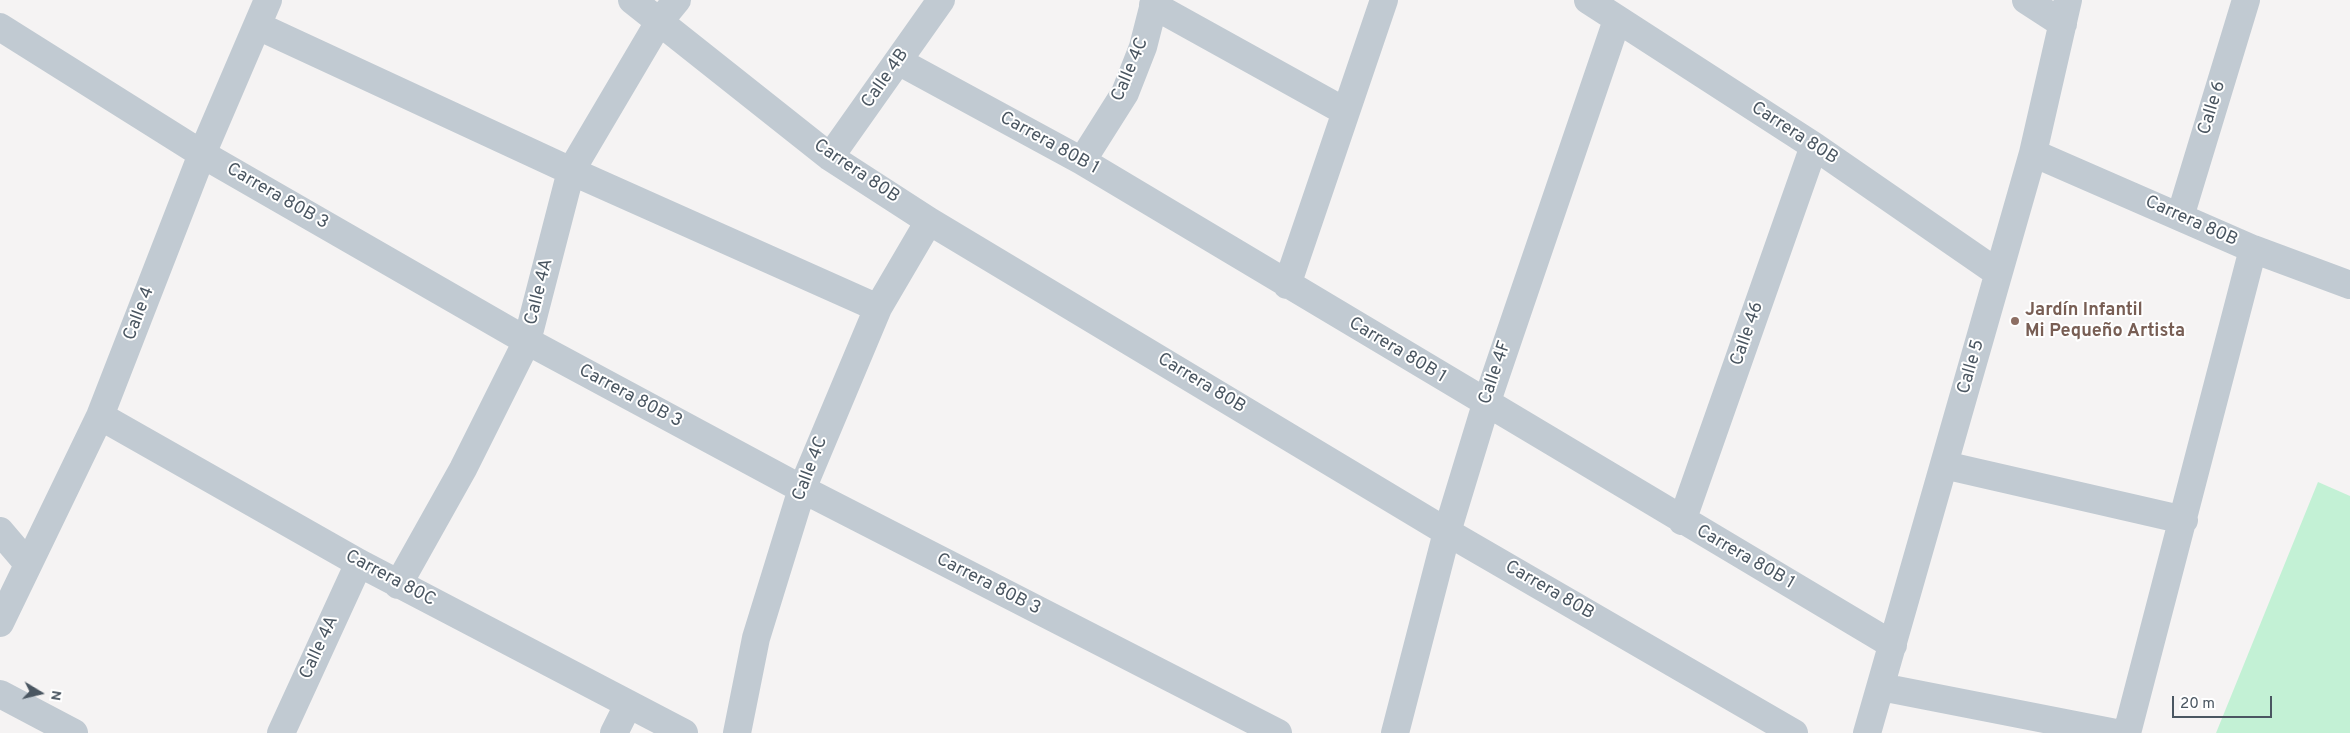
<!DOCTYPE html>
<html>
<head>
<meta charset="utf-8">
<style>
	body { margin:0 }
	#map { position:relative; width:2350px; height:733px; overflow:hidden; background:#f5f3f3; font-family:Overpass,sans-serif }
	canvas { display:block }
	.north { position:absolute; left:15px; top:668px; width:50px; height:50px; -webkit-text-stroke:4px #fff; paint-order:stroke; rotate:99deg; font-size:14px; font-weight:700; line-height:20px; text-align:center; color:#4a5661 }
	.north::after { content:''; display:block; margin:auto; width:18px; height:22px; background:#4a5661; clip-path:polygon(50% 0,100% 100%,50% 72%,0 100%) }
	.scale { position:absolute; left:2172px; top:696px; width:100px; height:22px; box-sizing:border-box; border:2px solid #4a5661; border-top:0; padding-left:6px; font-size:15px; line-height:18px; white-space:nowrap; color:#4a5661; -webkit-text-stroke:4px #fff; paint-order:stroke }
</style>
</head>
<body>
<div id="map">
<canvas width="2350" height="733"></canvas>
<div class="north">N</div>
<div class="scale">20 m</div>
</div>
<script>
const context = document.querySelector('canvas').getContext('2d');
context.lineJoin = 'round';
function paint(path, color) {
  context.fillStyle = color;
  context.fill(path, 'evenodd');
}
function poly(rows) {
  const path = new Path2D();
  for (const r of rows) {
    path.moveTo(r[0], r[1]);
    for (let i = 2; i < r.length; i += 2) path.lineTo(r[i], r[i + 1]);
  }
  return path;
}
function trace(path, color, width, dash) {
  context.strokeStyle = color;
  context.lineWidth = width;
  context.lineCap = dash ? 'butt' : 'round';
  context.setLineDash(dash || []);
  context.stroke(path);
}
function drawText(font, color, halo, rows, align = 'center') {
  context.font = font + ' Overpass,sans-serif';
  context.lineWidth = 4;
  context.setLineDash([]);
  context.textBaseline = 'middle';
  context.strokeStyle = halo;
  context.fillStyle = color;
  for (const [text, x, y, turn = 0] of rows) {
    context.save();
    context.translate(x, y);
    context.rotate((+turn || 0) * Math.PI / 180);
    context.textAlign = isNaN(turn) ? turn : align;
    if (halo) context.strokeText(text, 0, 0);
    context.fillText(text, 0, 0);
    context.restore();
  }
}
paint(poly([
	[2318,482,2350,496,2350,733,2216,733]
]), '#c3f1d5');
trace(poly([
	[632,0,830,157,929,221,1447,532,1794,733],
	[1588,0,1814,146,1998,273],
	[2026,0,2063,24],
	[1153,5,1346,112],
	[258,26,571,171,878,308],
	[0,27,202,154,527,341,802,489,1278,733],
	[898,61,1082,161,1893,645],
	[2033,153,2253,249,2350,285],
	[830,157,941,0],
	[1082,161,1125,93,1143,47,1155,0],
	[2180,217,2246,0],
	[1287,285,1384,0],
	[100,416,359,563,684,733],
	[1944,465,2184,520],
	[1682,521,1814,146],
	[0,531,28,564],
	[398,585,463,469,527,341,571,171,659,22,677,0],
	[0,623,100,416,202,154,268,0],
	[1881,687,2116,733],
	[0,694,74,733],
	[281,733,359,563],
	[614,733,628,705],
	[737,733,756,638,802,489,878,308,929,221],
	[1395,733,1447,532,1486,404,1617,20],
	[1867,733,2033,153,2068,0],
	[2127,733,2253,249]
]), '#c1cad2', 28);
for (const [x, y, r, color] of [
	[2015,321,5,"#8d6e63"]
]) {
  const dot = new Path2D();
  dot.arc(x, y, r, 0, 2 * Math.PI);
  context.fillStyle = color;
  context.fill(dot);
  trace(dot, '#fff', 2);
}
drawText('18px', '#4a5661', '#fff', [
	["Calle 4C",1131,70,-67],
	["Calle 4B",886,79,-55],
	["Calle 6",2213,108,-73],
	["Carrera 80B",1794,134,33],
	["Carrera 80B 1",1049,144,29],
	["Carrera 80B",856,172,34],
	["Carrera 80B 3",277,197,30],
	["Carrera 80B",2191,222,24],
	["Calle 4A",540,292,-76],
	["Calle 4",140,314,-69],
	["Calle 46",1748,334,-71],
	["Carrera 80B 1",1397,351,31],
	["Calle 5",1972,367,-74],
	["Calle 4F",1496,373,-71],
	["Carrera 80B",1201,384,31],
	["Carrera 80B 3",630,397,28],
	["Calle 4C",811,469,-69],
	["Carrera 80B 1",1745,558,30],
	["Carrera 80C",390,579,28],
	["Carrera 80B 3",988,585,27],
	["Carrera 80B",1549,591,30],
	["Calle 4A",320,648,-65]
]);
drawText('bold 18px', '#785e54', '#fff', [
	["Jardín Infantil",2025,311],
	["Mi Pequeño Artista",2025,332]
], 'left');
</script>
</body>
</html>
